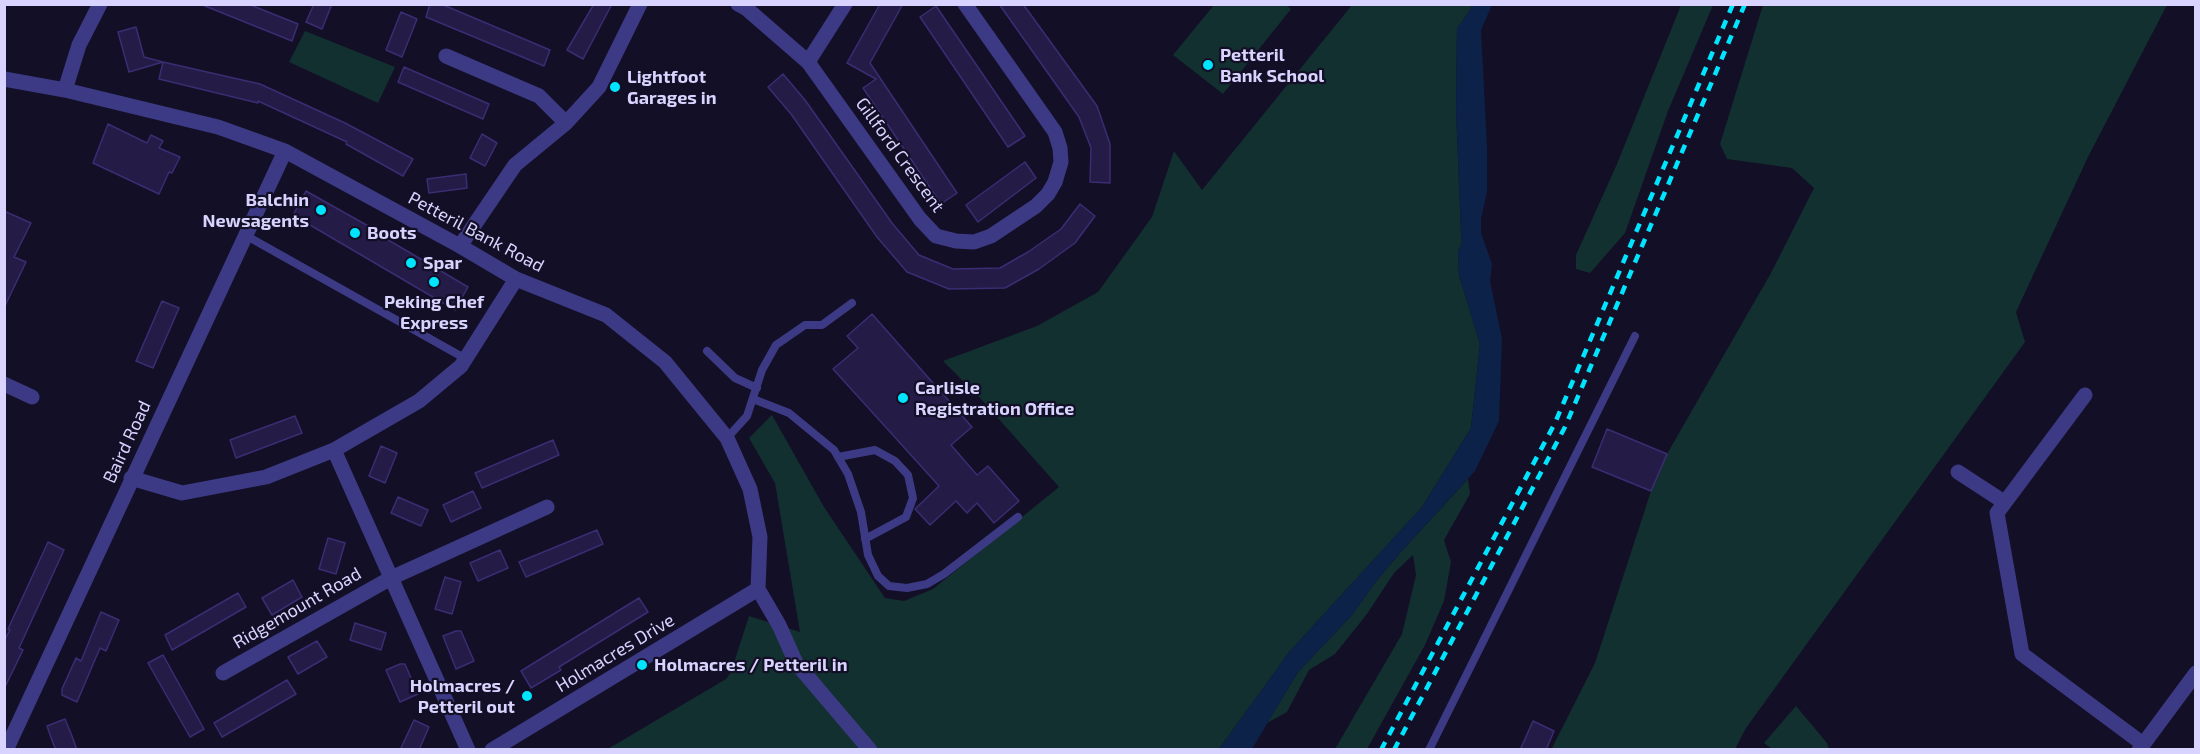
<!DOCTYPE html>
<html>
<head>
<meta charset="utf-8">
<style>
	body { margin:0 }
	#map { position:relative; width:2200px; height:754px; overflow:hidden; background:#130f26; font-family:"Exo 2",sans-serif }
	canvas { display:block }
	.frame { position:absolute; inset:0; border:6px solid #d9d4ff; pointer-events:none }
</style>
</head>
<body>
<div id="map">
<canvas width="2200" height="754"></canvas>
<div class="frame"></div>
</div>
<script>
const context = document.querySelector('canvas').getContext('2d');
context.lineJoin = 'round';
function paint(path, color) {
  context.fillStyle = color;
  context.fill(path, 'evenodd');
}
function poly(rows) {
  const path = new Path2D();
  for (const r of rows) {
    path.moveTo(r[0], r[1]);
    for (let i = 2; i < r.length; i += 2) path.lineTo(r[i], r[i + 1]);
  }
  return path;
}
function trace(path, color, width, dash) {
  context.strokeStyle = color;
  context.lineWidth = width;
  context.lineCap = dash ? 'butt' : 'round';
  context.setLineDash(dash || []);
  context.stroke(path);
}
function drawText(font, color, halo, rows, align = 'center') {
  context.font = font + ' "Exo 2",sans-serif';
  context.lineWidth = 4.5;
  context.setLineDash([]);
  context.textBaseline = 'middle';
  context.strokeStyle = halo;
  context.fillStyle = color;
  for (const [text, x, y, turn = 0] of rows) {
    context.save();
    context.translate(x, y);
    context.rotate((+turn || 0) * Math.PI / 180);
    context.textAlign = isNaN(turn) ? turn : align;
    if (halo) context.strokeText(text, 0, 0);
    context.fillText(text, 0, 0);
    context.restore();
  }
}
paint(poly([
	[1214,5,1286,5,1291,9,1223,94,1173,55],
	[1352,5,1473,5,1457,29,1456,109,1461,233,1462,243,1458,252,1459,275,1480,344,1471,428,1422,507,1290,651,1219,749,606,750,726,679,731,672,749,616,800,632,775,483,749,438,772,415,824,507,885,598,904,601,933,589,1059,487,982,400,943,361,1037,326,1098,292,1152,217,1174,151,1202,190],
	[1681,5,1713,5,1668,111,1625,233,1590,273,1576,269,1576,255,1617,164],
	[1763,5,2167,5,2088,157,2016,312,2025,342,1746,728,1735,749,1551,750,1595,663,1651,491,1667,454,1771,273,1814,188,1792,168,1727,159,1720,144],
	[305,31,395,67,378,103,289,62],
	[1468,479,1470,494,1444,540,1451,562,1444,601,1425,645,1367,749,1335,749,1402,634,1416,575,1413,555,1394,573,1367,614,1335,654,1309,670,1287,712,1267,723,1298,672,1352,615,1374,584,1399,554],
	[1796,706,1827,743,1829,749,1772,749,1764,743]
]), '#12302f');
paint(poly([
	[1473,5,1492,5,1481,30,1487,146,1487,192,1481,219,1481,233,1492,264,1490,281,1502,339,1499,421,1475,471,1399,554,1374,584,1352,615,1298,672,1252,749,1219,749,1290,651,1422,507,1471,428,1480,344,1459,275,1458,252,1462,243,1461,233,1456,109,1457,29]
]), '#0c2248');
const building = poly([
	[200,4,248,4,298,24,292,41,200,4],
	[314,4,332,4,322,29,306,22,314,4],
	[430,4,441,4,550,50,544,66,426,17,430,4],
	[594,4,612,4,583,59,567,50,594,4],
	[880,4,903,4,870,63,957,193,941,204,863,88,876,79,847,63,880,4],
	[999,4,1023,4,1097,106,1110,144,1110,183,1090,182,1091,148,1079,117,999,4],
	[936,6,1025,136,1008,147,920,17,936,6],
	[401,12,417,19,402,57,386,50,401,12],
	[136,27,144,57,163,62,129,72,118,32,136,27],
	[163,62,260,84,345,123,413,159,403,176,346,144,347,142,258,101,258,103,159,79,163,62],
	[404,67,489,104,483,119,398,82,404,67],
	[783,74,805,100,892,223,919,255,953,269,1000,268,1028,252,1061,229,1080,204,1095,216,1075,243,1039,269,1005,288,949,289,907,272,877,237,791,114,768,87,783,74],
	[108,124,147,143,151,135,163,141,159,148,180,157,172,173,169,172,159,194,93,163,108,124],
	[482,134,497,143,485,166,470,158,482,134],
	[1025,162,1036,178,978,222,966,205,1025,162],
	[466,174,467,188,429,193,427,179,466,174],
	[306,191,386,236,385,238,468,287,455,310,293,215,306,191],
	[4,211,31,223,14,257,26,262,4,308,4,211],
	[162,301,179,308,153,368,136,361,162,301],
	[872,314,972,427,951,445,977,475,988,466,1019,501,994,523,977,503,967,513,956,501,930,525,915,509,939,486,833,369,858,348,847,336,872,314],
	[295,416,302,433,236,458,230,440,295,416],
	[1607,429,1667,454,1651,491,1592,467,1607,429],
	[553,440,559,455,482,488,475,473,553,440],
	[381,446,397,453,385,483,369,476,381,446],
	[473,491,481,508,451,522,443,505,473,491],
	[398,497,428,510,421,526,391,513,398,497],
	[597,530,603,544,526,577,519,562,597,530],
	[328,538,345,543,336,574,319,569,328,538],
	[48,542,64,550,19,648,23,650,4,689,4,641,10,630,8,629,48,542],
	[500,550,508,568,478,581,470,563,500,550],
	[445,577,461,582,452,614,435,609,445,577],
	[293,580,302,597,272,615,262,598,293,580],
	[238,593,246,607,172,650,165,635,238,593],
	[639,598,648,612,559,667,561,670,531,688,521,671,639,598],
	[101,612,119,620,106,651,100,648,77,702,62,695,62,689,76,658,81,661,101,612],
	[355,623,386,633,381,650,350,640,355,623],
	[456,631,461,631,474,661,456,669,443,636,456,631],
	[317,641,327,657,298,674,288,657,317,641],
	[163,655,204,729,190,737,148,663,163,655],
	[400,664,405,664,418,694,400,702,386,670,400,664],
	[287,680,296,694,222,737,214,723,287,680],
	[65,719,72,736,77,750,56,750,53,743,47,726,65,719],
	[414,720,429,727,419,750,400,750,414,720],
	[1533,721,1554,731,1546,750,1520,750,1533,721]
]);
paint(building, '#241b47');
trace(building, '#3b2d73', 1.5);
trace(poly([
	[245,235,466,359],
	[707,351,735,378,757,388],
	[753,399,789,413,834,450,848,474,861,512,868,555,878,576,889,586,907,588,927,584,944,574,1018,517],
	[727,438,747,416,762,370,776,345,805,325,822,325,852,303],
	[838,457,875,450,895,461,908,475,913,498,906,517,865,539],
	[1429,750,1635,336]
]), '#3d3a85', 8);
trace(poly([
	[738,4,747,9,808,62,920,219,936,236,956,241,974,242,991,236,1036,206,1048,194,1055,182,1061,162,1060,148,1055,132,965,4],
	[446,56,539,96,566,123],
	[808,62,845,4],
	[4,79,65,90,218,127,285,151,460,246,516,279,606,315,665,362,727,438,750,489,760,537,758,589,779,625,796,663,870,750],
	[65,90,79,45,100,4],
	[460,246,515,165,566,123,599,87,640,4],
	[4,384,32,397],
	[2085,395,1997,513,2022,654,2143,744],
	[334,450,468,750],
	[1958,472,2004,502],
	[131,478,182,493,266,477,334,450,419,401,461,366,516,279],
	[223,673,391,578,547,507],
	[6,750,285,151],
	[492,750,758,589],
	[2139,750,2196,673]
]), '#3d3a85', 15);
trace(poly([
	[1381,750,1555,423,1733,4],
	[1394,750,1565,427,1745,4]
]), '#00e5ff', 4.5, [9, 8]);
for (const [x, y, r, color] of [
	[1208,65,6,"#00e5ff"],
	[615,87,6,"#00e5ff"],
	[321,210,6,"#00e5ff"],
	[355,233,6,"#00e5ff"],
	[411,263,6,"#00e5ff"],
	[434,282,6,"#00e5ff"],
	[903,398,6,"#00e5ff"],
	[642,665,6,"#00e5ff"],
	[527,696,6,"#00e5ff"]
]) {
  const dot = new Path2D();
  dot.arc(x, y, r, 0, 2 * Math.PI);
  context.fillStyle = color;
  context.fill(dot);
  trace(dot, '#130f26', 2);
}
drawText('bold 18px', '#d9d4ff', '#130f26', [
	["Petteril",1220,55],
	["Bank School",1220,76],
	["Lightfoot",627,77],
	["Garages in",627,98],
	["Balchin",309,200,"right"],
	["Newsagents",309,221,"right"],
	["Boots",367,233],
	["Spar",423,263],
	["Peking Chef",434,302,"center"],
	["Express",434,323,"center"],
	["Carlisle",915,388],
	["Registration Office",915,409],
	["Holmacres / Petteril in",654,665],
	["Holmacres /",515,686,"right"],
	["Petteril out",515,707,"right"]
], 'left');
drawText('18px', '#d9d4ff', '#130f26', [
	["Gillford Crescent",900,155,54],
	["Petteril Bank Road",476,232,28],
	["Baird Road",127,442,-65],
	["Ridgemount Road",297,608,-30],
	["Holmacres Drive",615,653,-31]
]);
</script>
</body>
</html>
